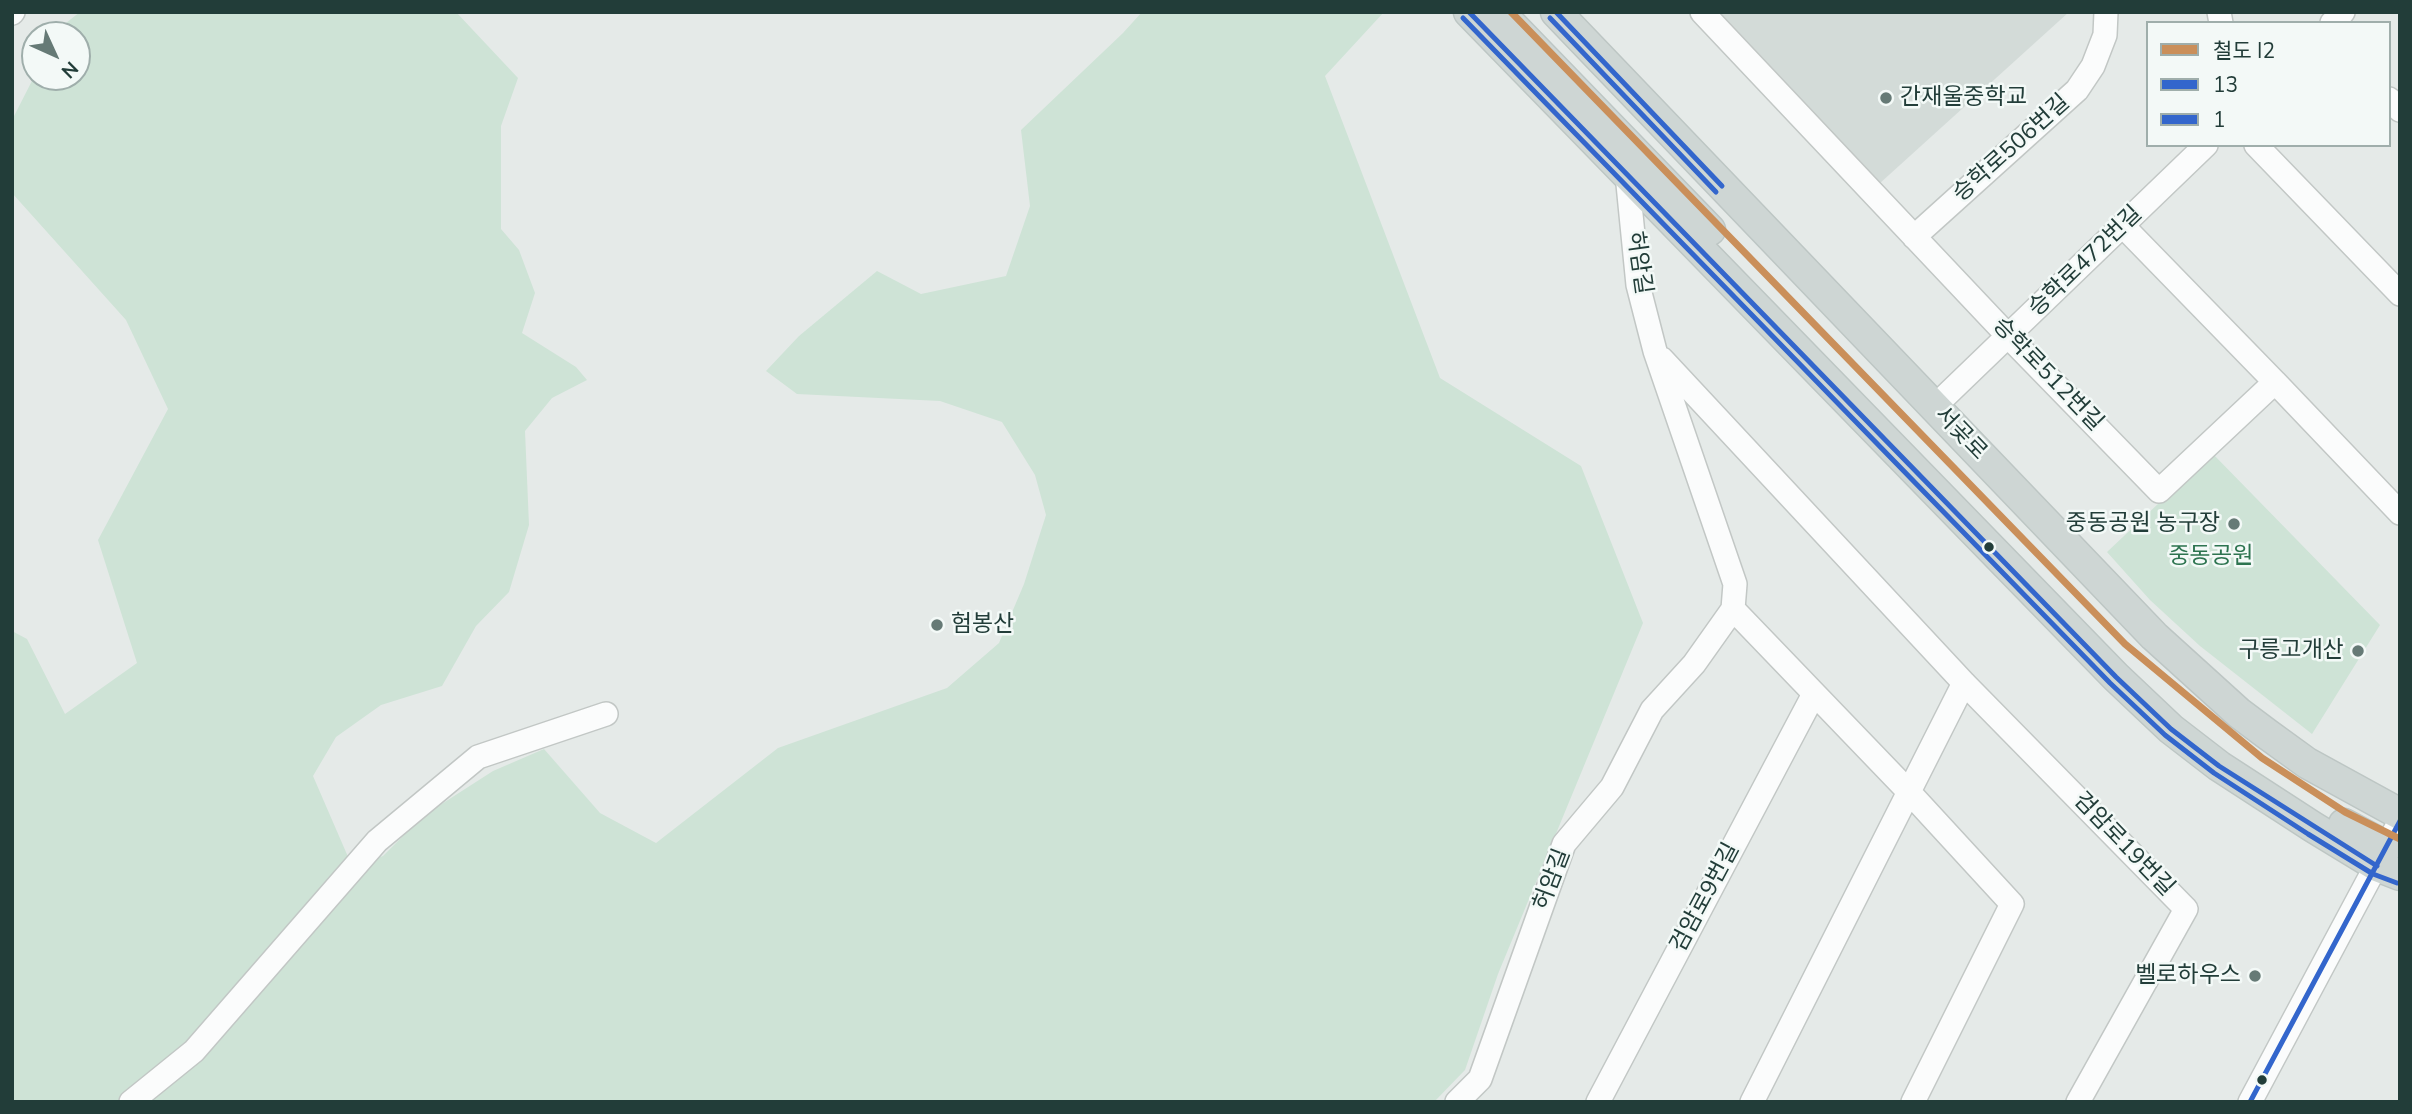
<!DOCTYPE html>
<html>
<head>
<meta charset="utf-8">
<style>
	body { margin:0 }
	#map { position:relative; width:2412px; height:1114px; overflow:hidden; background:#e5eae8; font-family:"Nunito Sans","Noto Sans KR",sans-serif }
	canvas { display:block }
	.frame { position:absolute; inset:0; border:14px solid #223d39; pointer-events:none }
	.legend { position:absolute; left:2146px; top:21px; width:245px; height:126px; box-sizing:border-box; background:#f3f9f7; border:2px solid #9faeab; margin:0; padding:9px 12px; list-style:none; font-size:21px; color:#223d39 }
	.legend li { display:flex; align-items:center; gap:14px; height:35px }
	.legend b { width:35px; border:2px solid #9faeab }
	.north { position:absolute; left:21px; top:21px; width:70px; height:70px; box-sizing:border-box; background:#f3f9f7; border:2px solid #9faeab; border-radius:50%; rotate:135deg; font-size:19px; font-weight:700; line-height:28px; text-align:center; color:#223d39 }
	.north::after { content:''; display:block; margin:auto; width:24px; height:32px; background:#667a76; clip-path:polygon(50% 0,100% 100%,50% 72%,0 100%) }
</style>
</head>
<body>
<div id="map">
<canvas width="2412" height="1114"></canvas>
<div class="frame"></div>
<ul class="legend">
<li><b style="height:9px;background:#ca8f5a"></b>철도 I2</li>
<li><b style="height:9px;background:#36c"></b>13</li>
<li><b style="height:9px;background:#36c"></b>1</li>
</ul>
<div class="north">N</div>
</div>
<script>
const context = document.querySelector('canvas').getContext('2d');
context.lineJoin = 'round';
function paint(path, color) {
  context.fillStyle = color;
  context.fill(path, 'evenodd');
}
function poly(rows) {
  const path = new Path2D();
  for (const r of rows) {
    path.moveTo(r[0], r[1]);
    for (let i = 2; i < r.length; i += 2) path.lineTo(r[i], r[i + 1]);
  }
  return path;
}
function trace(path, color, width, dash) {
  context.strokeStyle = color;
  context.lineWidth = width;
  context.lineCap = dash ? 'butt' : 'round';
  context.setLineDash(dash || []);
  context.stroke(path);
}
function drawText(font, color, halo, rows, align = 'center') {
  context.font = font + ' "Nunito Sans","Noto Sans KR",sans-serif';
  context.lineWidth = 5;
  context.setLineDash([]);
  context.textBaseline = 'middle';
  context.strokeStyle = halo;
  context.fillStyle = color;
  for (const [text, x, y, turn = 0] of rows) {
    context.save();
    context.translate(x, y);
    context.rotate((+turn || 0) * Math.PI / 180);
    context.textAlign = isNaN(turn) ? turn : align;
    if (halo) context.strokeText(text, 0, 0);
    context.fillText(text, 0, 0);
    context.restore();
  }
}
paint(poly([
	[1715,12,2069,12,1879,184]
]), '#d3dbd8');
paint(poly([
	[80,12,456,12,518,78,501,126,501,229,519,250,535,293,522,333,576,367,587,380,552,398,525,431,529,525,509,592,476,626,442,686,381,705,336,737,313,776,352,866,383,856,423,816,493,771,544,749,600,813,656,843,778,748,947,688,999,643,1024,584,1046,515,1035,475,1002,422,940,401,797,394,766,371,799,336,877,271,921,294,1006,276,1030,206,1021,130,1123,33,1142,12,1384,12,1325,76,1440,378,1581,466,1643,623,1498,974,1465,1070,1434,1102,12,1102,12,631,27,639,65,714,137,663,98,540,168,409,126,320,12,193,12,120,35,75,35,77,77,77,77,35,55,35,57,30],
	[2212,453,2380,625,2312,734,2200,646,2150,600,2107,552]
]), '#cee3d6');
const minor = poly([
	[1702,12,2009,337,2159,491,2275,382,2400,513],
	[2219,12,2221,23],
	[12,13,13,12],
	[2332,23,2343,12],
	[2389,99,2400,110],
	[2256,145,2400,294],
	[2123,226,2275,382],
	[1914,237,2077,90,2093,66,2105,35,2106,12],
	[1662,359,1964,683,2186,909,2078,1102],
	[1934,407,2206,145],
	[1733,609,1909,792,2012,904,1913,1102],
	[131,1102,194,1051,377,841,478,757,606,714],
	[1457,1102,1480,1079,1564,844,1612,787,1652,710,1694,664,1733,609,1735,584,1655,351,1638,285,1627,174],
	[1598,1102,1814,694],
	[1752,1102,1964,683],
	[2250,1102,2400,821]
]);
const major = poly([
	[1469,12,2116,677,2171,729,2219,766,2313,827,2377,866,2400,875],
	[1499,12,1710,230],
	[1556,12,2154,636,2239,713,2267,734,2307,763,2400,814],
	[2344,824,2387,847]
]);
trace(minor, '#c2c7c5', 26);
trace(major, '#bdc6c4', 33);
trace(minor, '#fbfcfc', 23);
trace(major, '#ced6d4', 30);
trace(poly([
	[1469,12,2116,677,2171,729,2219,766,2377,866],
	[1556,12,1722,186],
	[2250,1102,2400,821]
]), '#36c', 5);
trace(poly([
	[1463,18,2110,683,2165,735,2214,773,2308,834,2373,874,2397,883],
	[1550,18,1716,192]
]), '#36c', 5);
trace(poly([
	[1511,12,2125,644,2262,758,2345,812,2400,839]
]), '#ca8f5a', 7);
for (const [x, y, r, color] of [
	[1886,98,7,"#667a76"],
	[2234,524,7,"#667a76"],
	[1989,547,6,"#223d39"],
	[937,625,7,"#667a76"],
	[2358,651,7,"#667a76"],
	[2255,976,7,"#667a76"],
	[2262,1080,6,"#223d39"]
]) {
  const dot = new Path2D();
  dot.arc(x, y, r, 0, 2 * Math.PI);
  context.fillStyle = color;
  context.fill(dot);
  trace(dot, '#f3f9f7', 2.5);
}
drawText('23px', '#223d39', '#f3f9f7', [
	["간재울중학교",1900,98,"left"],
	["중동공원 농구장",2220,524],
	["험봉산",951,625,"left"],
	["구릉고개산",2344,651],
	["벨로하우스",2241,976]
], 'right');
drawText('23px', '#223d39', '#f3f9f7', [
	["승학로506번길",2012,149,-42],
	["승학로472번길",2086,262,-44],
	["허암길",1638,263,82],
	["승학로512번길",2047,375,46],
	["서곶로",1960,434,46],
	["검암로19번길",2123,845,46],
	["허암길",1553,880,-69],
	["검암로9번길",1706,898,-62]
]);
drawText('23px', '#2d7450', '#f3f9f7', [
	["중동공원",2211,557]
]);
</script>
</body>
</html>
